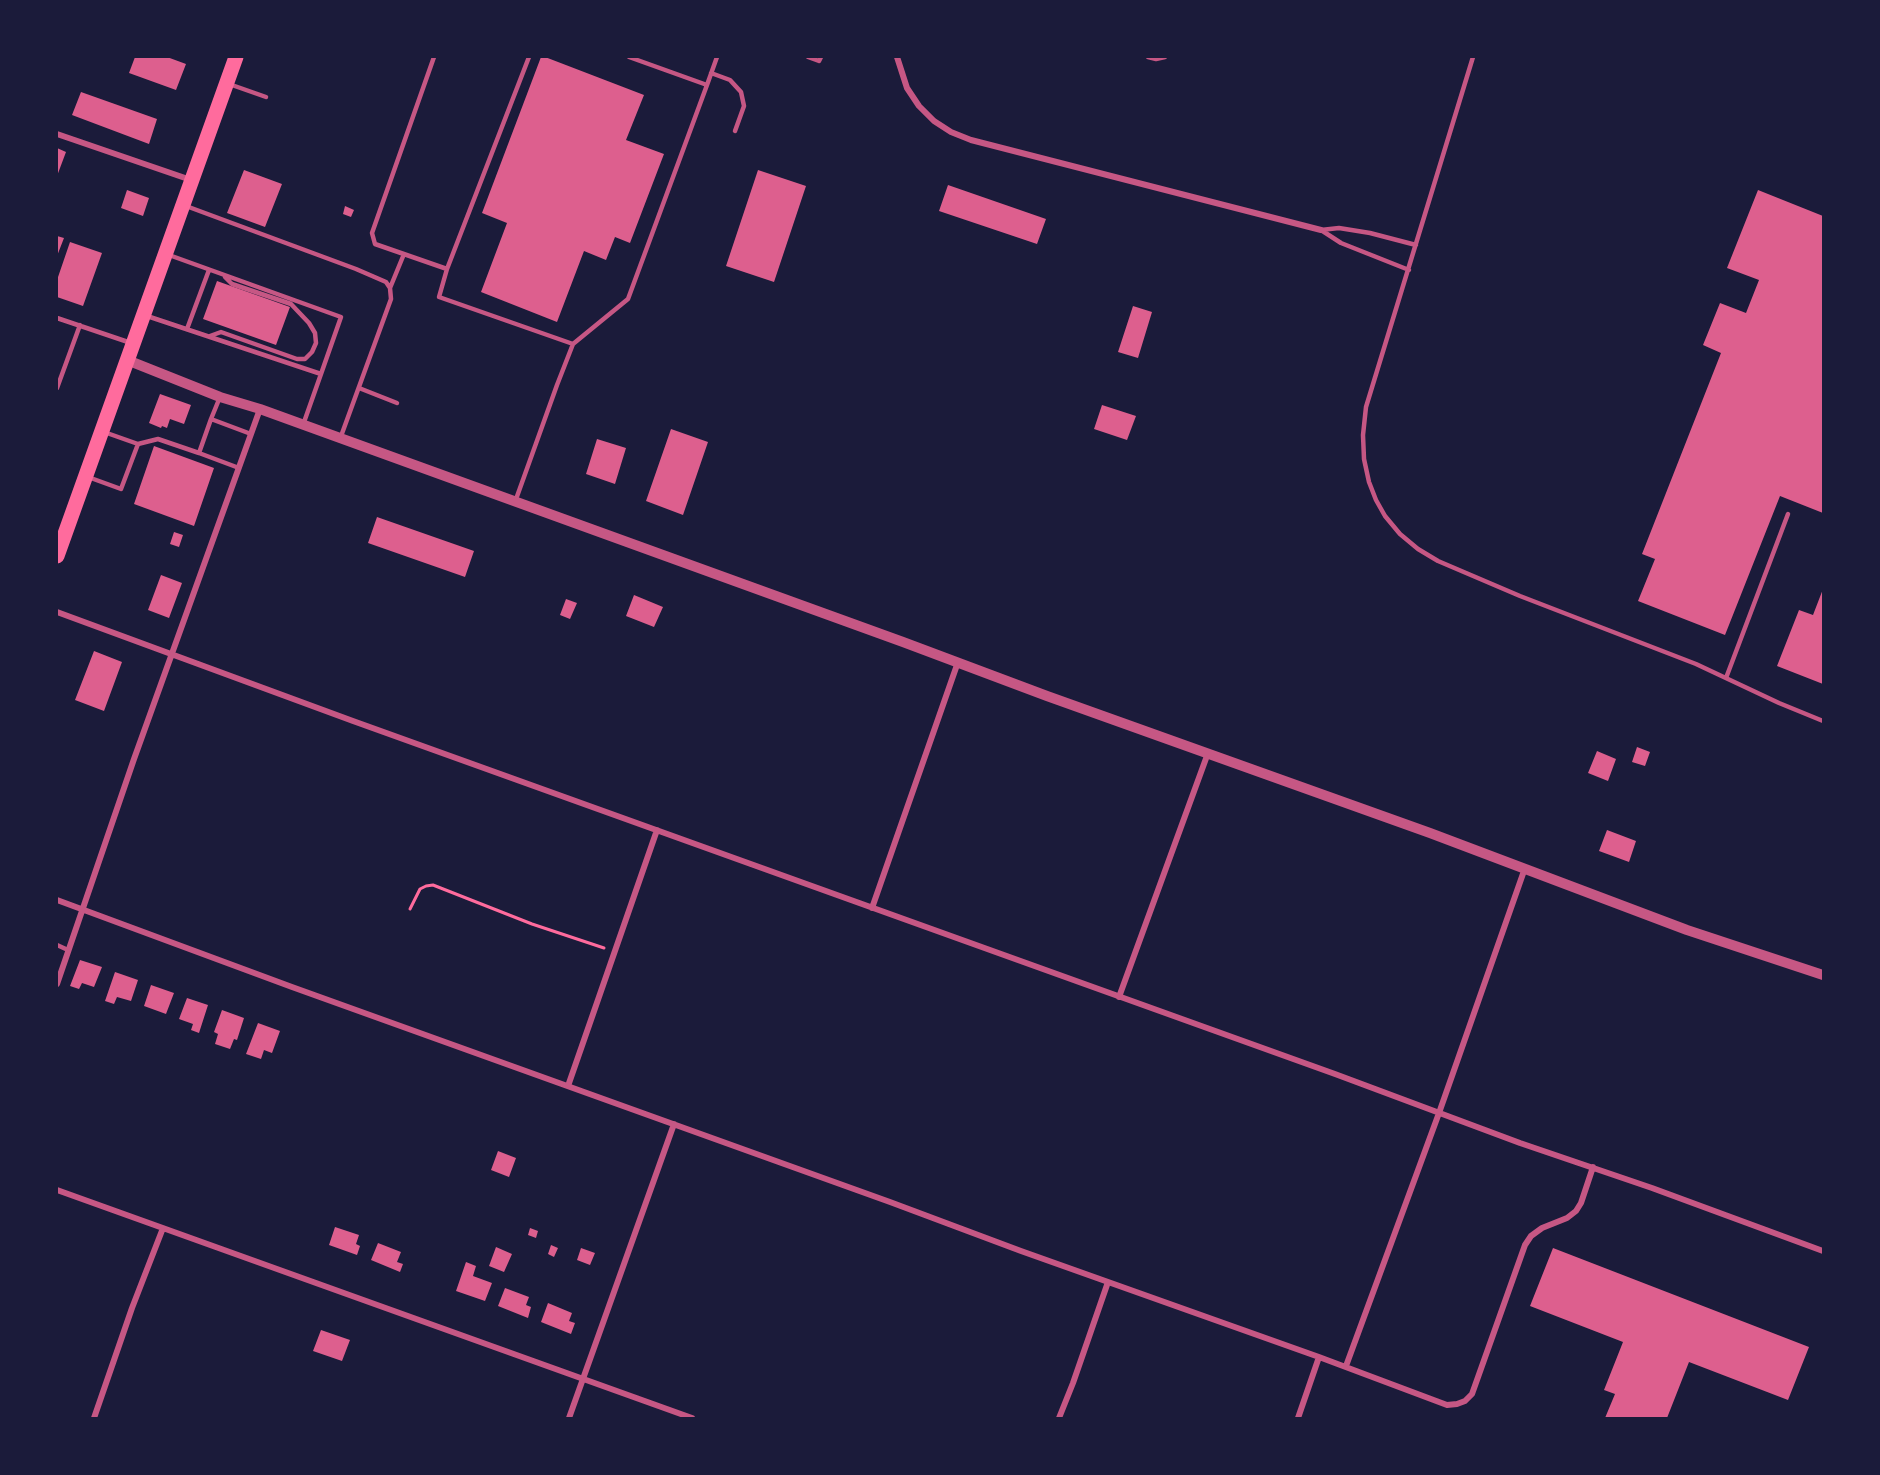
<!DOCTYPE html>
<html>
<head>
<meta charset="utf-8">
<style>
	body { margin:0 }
	#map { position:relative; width:1880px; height:1475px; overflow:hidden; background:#1b1b3a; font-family:"Fira Sans Condensed",sans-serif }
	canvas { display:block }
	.frame { position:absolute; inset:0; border:58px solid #1b1b3a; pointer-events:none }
</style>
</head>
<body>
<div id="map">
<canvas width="1880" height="1475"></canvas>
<div class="frame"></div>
</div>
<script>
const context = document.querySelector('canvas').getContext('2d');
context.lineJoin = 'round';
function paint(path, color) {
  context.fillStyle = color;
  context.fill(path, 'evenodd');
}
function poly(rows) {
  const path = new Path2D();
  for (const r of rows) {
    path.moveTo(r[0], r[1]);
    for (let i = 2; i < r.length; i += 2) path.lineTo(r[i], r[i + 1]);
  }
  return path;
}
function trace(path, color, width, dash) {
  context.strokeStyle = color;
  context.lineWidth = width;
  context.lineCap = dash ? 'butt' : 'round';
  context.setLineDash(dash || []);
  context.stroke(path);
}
paint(poly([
	[135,57,167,57,186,64,176,90,129,73],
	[541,57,545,57,644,95,626,140,664,154,630,243,615,237,606,260,584,251,557,322,481,292,507,223,482,213],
	[81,92,157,119,149,144,72,115],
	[57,148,66,152,57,176],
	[244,170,282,184,265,227,227,213],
	[758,170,806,186,774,282,726,266],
	[948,185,1046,219,1037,244,939,211],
	[127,190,149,198,143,216,121,208],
	[1758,190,1823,216,1823,513,1780,496,1725,635,1638,601,1655,559,1642,554,1721,353,1703,345,1720,303,1746,313,1759,280,1727,268],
	[345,206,354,210,351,217,343,214],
	[57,236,64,238,57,256],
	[70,242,102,253,83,306,57,297,57,280],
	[217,281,290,307,276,345,203,319],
	[1133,306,1152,312,1138,358,1118,352],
	[160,394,191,405,184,424,170,419,167,428,162,426,161,428,149,423],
	[1102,405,1136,416,1127,440,1094,429],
	[671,429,708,442,683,515,646,501],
	[597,439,626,448,615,484,586,474],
	[154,446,214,468,194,526,134,504],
	[377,517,474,551,465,577,368,543],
	[174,532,183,535,179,547,170,544],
	[161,575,182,583,169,618,148,610],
	[1823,589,1823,684,1777,666,1799,610,1813,615],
	[634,595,663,607,654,627,626,616],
	[566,599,577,603,570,619,560,615],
	[94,651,122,662,104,711,75,700],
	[1637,747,1650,752,1645,766,1632,762],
	[1597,751,1616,759,1608,781,1588,773],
	[1607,830,1636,841,1629,862,1599,851],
	[80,960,102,967,94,987,82,983,79,989,70,986],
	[115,972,138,980,131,1001,117,997,114,1004,105,1001],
	[151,985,174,993,166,1014,144,1006],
	[187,998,208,1005,199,1033,191,1030,193,1024,179,1019],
	[222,1010,244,1018,237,1040,234,1039,230,1049,215,1044,218,1034,214,1032],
	[258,1023,280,1031,272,1053,264,1050,261,1059,246,1054],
	[498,1151,516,1158,509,1177,491,1170],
	[335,1227,359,1235,356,1244,360,1246,357,1255,329,1245],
	[530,1228,538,1231,536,1238,528,1235],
	[378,1243,401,1252,397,1262,403,1264,400,1272,371,1260],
	[551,1245,558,1248,554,1257,548,1254],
	[496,1247,512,1254,504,1272,489,1266],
	[581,1248,595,1253,590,1265,577,1260],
	[1553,1248,1809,1347,1788,1400,1689,1362,1667,1418,1605,1418,1615,1394,1604,1390,1623,1342,1530,1306],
	[466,1262,476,1266,473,1276,492,1283,485,1301,456,1291],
	[505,1288,529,1297,526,1305,531,1307,528,1318,498,1306],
	[548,1303,572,1313,569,1321,575,1323,571,1334,541,1322],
	[321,1330,350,1340,342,1361,313,1351]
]), '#dd5f8e');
trace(poly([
	[410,909,420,889,426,886,433,885,532,924,604,948]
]), '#ff6b9d', 3);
trace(poly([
	[434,57,372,233,375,244,447,269,529,57],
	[808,57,819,61,821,57],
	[1148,57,1156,59,1165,57],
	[1473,57,1366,407,1363,435,1364,459,1369,482,1376,500,1385,516,1400,534,1418,549,1438,561,1520,596,1696,664,1779,703,1823,721],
	[711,73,730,80,741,92,744,106,735,131],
	[229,84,266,97],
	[707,85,717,57],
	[186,206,356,269,386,282,390,288,391,299,340,439],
	[1321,230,1339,228,1370,233,1416,245],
	[1321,230,1341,243,1409,270],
	[447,269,439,297,573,344],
	[390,288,404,254],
	[147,316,321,374,341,317,169,255],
	[57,318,131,343],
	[187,329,209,270],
	[210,336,221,332,297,359,305,359,312,352,316,343,315,333,309,323,291,304,232,284,225,277],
	[57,388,80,325],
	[359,388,397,403],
	[211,419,220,397],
	[303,425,321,374],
	[104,432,138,444],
	[239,468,199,453,211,419,251,434],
	[88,477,121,489,138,444,158,439,199,453],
	[515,502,557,385,573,344,628,299,707,85,629,57],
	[1726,678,1788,514],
	[57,945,68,950]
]), '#c65784', 4.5);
trace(poly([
	[897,57,907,88,919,106,934,121,951,132,971,140,1321,230],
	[57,134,191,180],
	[57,612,353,721,1335,1074,1520,1143,1652,1188,1823,1251],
	[57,900,292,987,890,1202,1021,1251,1319,1357,1447,1405,1457,1404,1465,1401,1472,1394,1525,1245,1531,1236,1542,1228,1567,1218,1576,1211,1581,1203,1593,1167],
	[872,908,958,662],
	[57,984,134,759,260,409],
	[1119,997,1208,753],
	[568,1086,657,830],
	[57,1190,692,1418],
	[1346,1366,1439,1113,1525,868],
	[94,1418,132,1308,163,1228],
	[569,1418,674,1124],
	[1059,1418,1073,1383,1108,1282],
	[1298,1418,1319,1357]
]), '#c65784', 6);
trace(poly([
	[127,360,220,397,260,409,903,642,1047,696,1430,833,1687,930,1823,975]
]), '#c65784', 10);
trace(poly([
	[57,556,236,57]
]), '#ff6b9d', 15);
</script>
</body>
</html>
